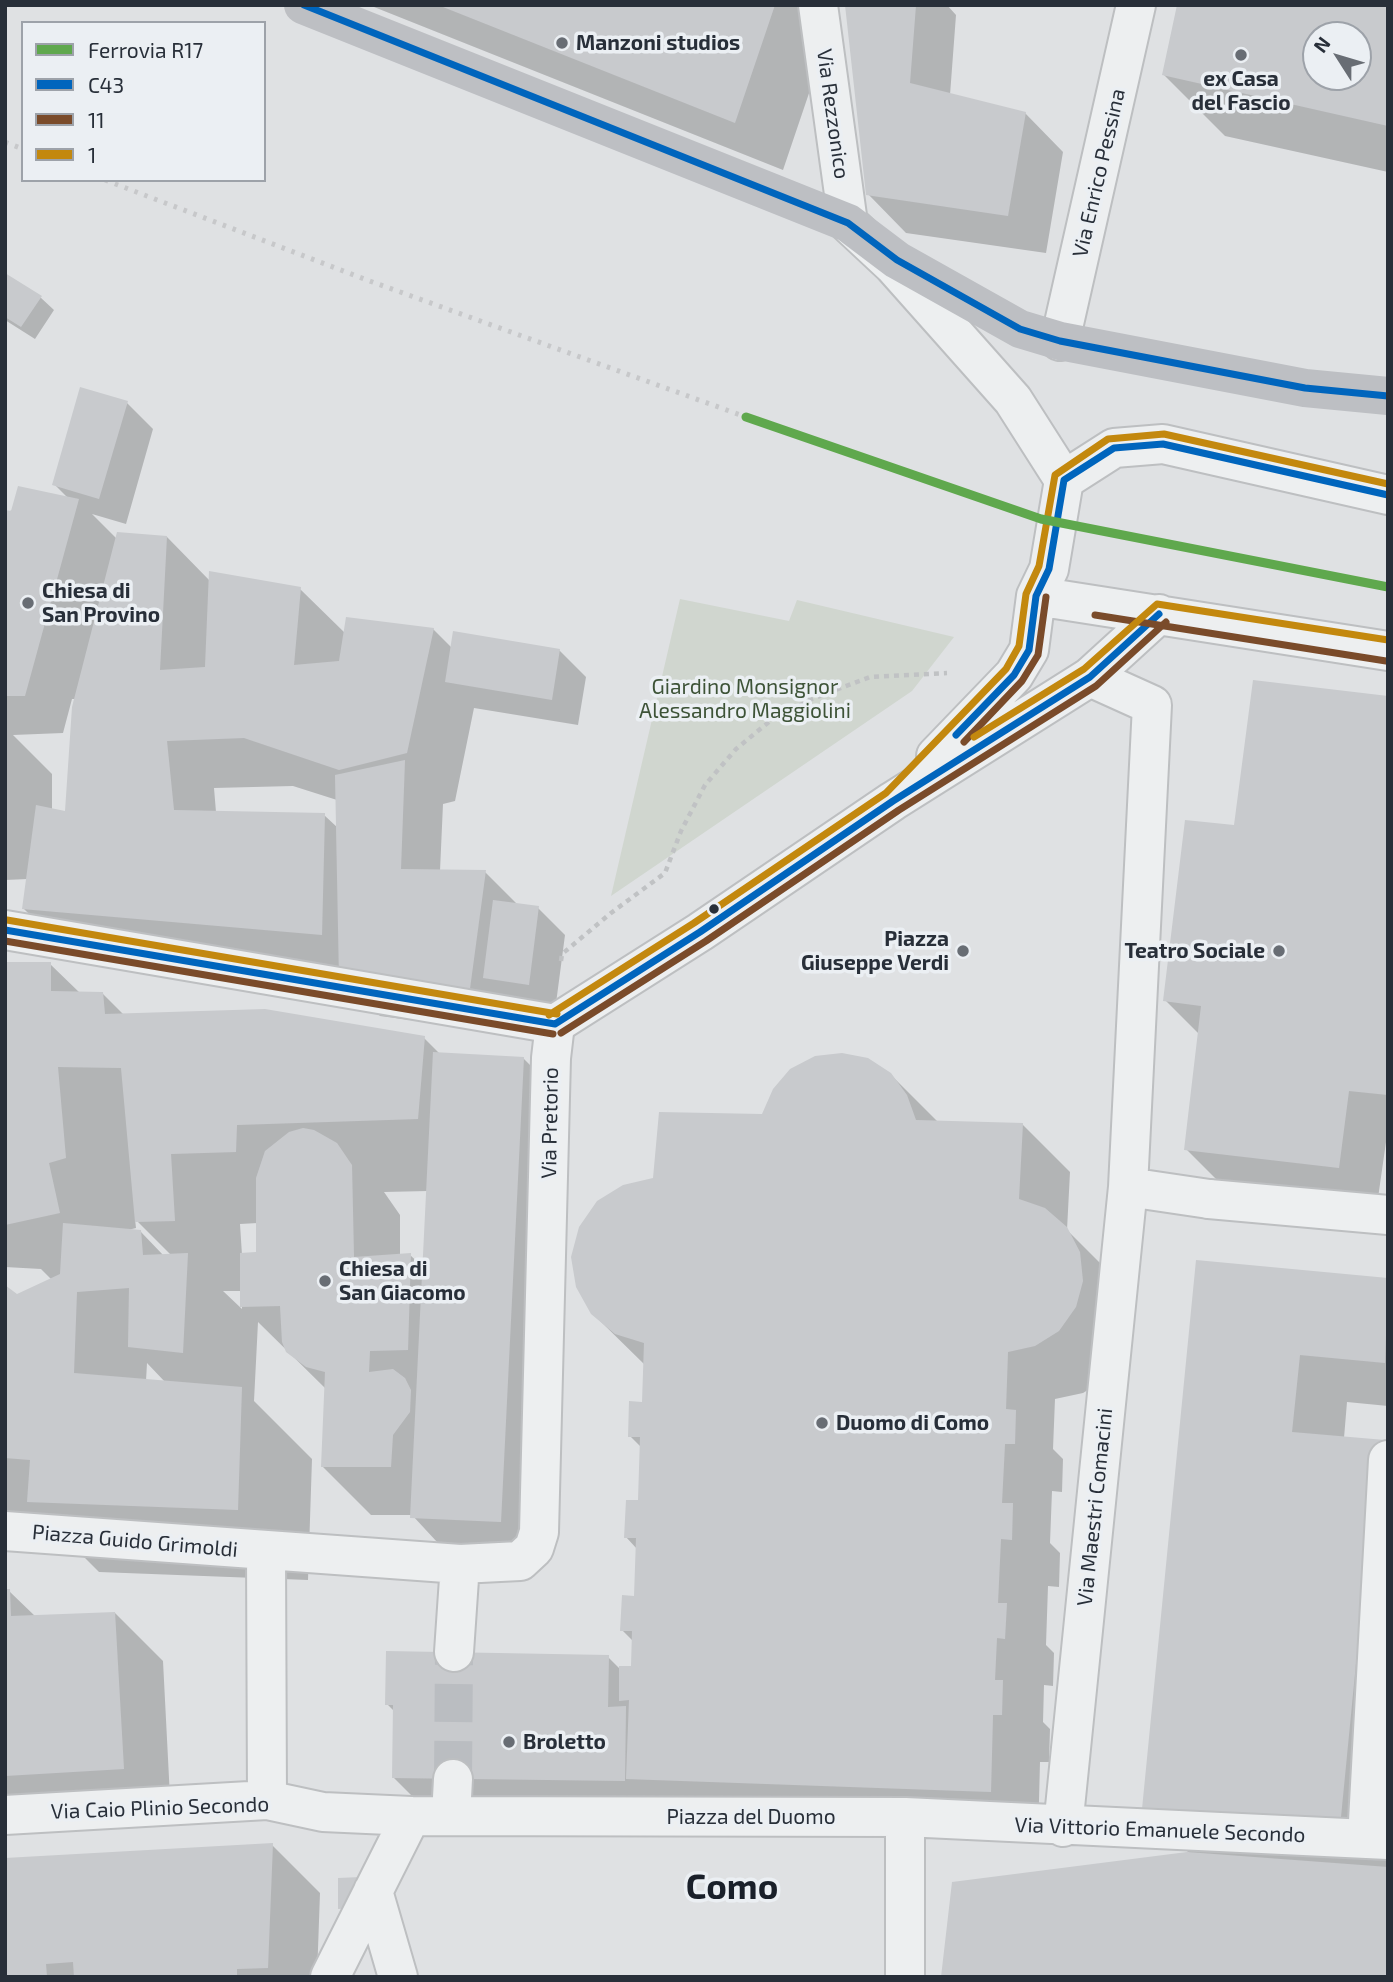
<!DOCTYPE html>
<html>
<head>
<meta charset="utf-8">
<style>
	body { margin:0 }
	#map { position:relative; width:1393px; height:1982px; overflow:hidden; background:#dfe1e3; font-family:"Exo 2",sans-serif }
	canvas { display:block }
	.frame { position:absolute; inset:0; border:7px solid #282f39; pointer-events:none }
	.legend { position:absolute; left:21px; top:21px; width:245px; height:161px; box-sizing:border-box; background:#ebeff3; border:2px solid #9da2a9; margin:0; padding:9px 12px; list-style:none; font-size:21px; color:#282f39 }
	.legend li { display:flex; align-items:center; gap:14px; height:35px }
	.legend b { width:35px; border:2px solid #9da2a9 }
	.north { position:absolute; left:1302px; top:21px; width:70px; height:70px; box-sizing:border-box; background:#ebeff3; border:2px solid #9da2a9; border-radius:50%; rotate:307deg; font-size:19px; font-weight:700; line-height:28px; text-align:center; color:#282f39 }
	.north::after { content:''; display:block; margin:auto; width:24px; height:32px; background:#686d74; clip-path:polygon(50% 0,100% 100%,50% 72%,0 100%) }
</style>
</head>
<body>
<div id="map">
<canvas width="1393" height="1982"></canvas>
<div class="frame"></div>
<ul class="legend">
<li><b style="height:9px;background:#5fa84d"></b>Ferrovia R17</li>
<li><b style="height:9px;background:#0065bd"></b>C43</li>
<li><b style="height:9px;background:#7a4b2a"></b>11</li>
<li><b style="height:9px;background:#c3880e"></b>1</li>
</ul>
<div class="north">N</div>
</div>
<script>
const context = document.querySelector('canvas').getContext('2d');
context.lineJoin = 'round';
function paint(path, color) {
  context.fillStyle = color;
  context.fill(path, 'evenodd');
}
function poly(rows) {
  const path = new Path2D();
  for (const r of rows) {
    path.moveTo(r[0], r[1]);
    for (let i = 2; i < r.length; i += 2) path.lineTo(r[i], r[i + 1]);
  }
  return path;
}
function trace(path, color, width, dash) {
  context.strokeStyle = color;
  context.lineWidth = width;
  context.lineCap = dash ? 'butt' : 'round';
  context.setLineDash(dash || []);
  context.stroke(path);
}
function drawText(font, color, halo, rows, align = 'center') {
  context.font = font + ' "Exo 2",sans-serif';
  context.lineWidth = 7;
  context.setLineDash([]);
  context.textBaseline = 'middle';
  context.strokeStyle = halo;
  context.fillStyle = color;
  for (const [text, x, y, turn = 0] of rows) {
    context.save();
    context.translate(x, y);
    context.rotate((+turn || 0) * Math.PI / 180);
    context.textAlign = isNaN(turn) ? turn : align;
    if (halo) context.strokeText(text, 0, 0);
    context.fillText(text, 0, 0);
    context.restore();
  }
}
paint(poly([
	[680,599,789,621,797,600,954,637,912,691,611,896]
]), '#d0d6cf');
paint(poly([
	[369,5,820,5,826,43,783,170],
	[847,5,947,5,956,15,950,95,1025,113,1063,152,1046,253,906,233,868,194],
	[1388,5,1388,172,1225,136,1164,75],
	[1316,35,1358,35,1358,77,1316,77],
	[5,277,40,297,54,310,35,339,5,320],
	[127,403,153,429,126,524,92,514,117,539,167,537,210,581,300,589,345,633,433,629,452,648,559,650,586,677,578,725,474,708,455,801,443,804,440,871,485,872,518,905,538,908,565,935,555,1011,507,1033,380,1016,343,979,72,956,24,909,28,879,5,880,5,512,68,498,54,484],
	[72,699,74,699,67,813,52,810,52,774,13,735,63,733],
	[293,786,337,800,338,828,324,815,216,812,214,788],
	[1388,697,1388,1128,1377,1205,1224,1187,1186,1149,1200,1035,1165,1000,1236,827],
	[5,964,50,964,80,993,103,994,124,1015,424,1038,441,1055,523,1058,562,1097,539,1560,450,1556,412,1515,371,1515,323,1467,326,1389,258,1322,254,1401,312,1459,308,1580,99,1572,53,1526,5,1522,5,1287,17,1296,52,1280,41,1269,5,1267],
	[428,1191,424,1268,410,1255,400,1255,400,1215,384,1192],
	[135,1219,171,1255,164,1256,141,1232,128,1230,136,1228],
	[258,1223,258,1253,242,1255,240,1224],
	[223,1291,242,1291,242,1309],
	[147,1363,166,1383,146,1381],
	[890,1074,939,1123,1022,1124,1070,1172,1067,1230,1114,1277,1107,1378,1083,1393,1055,1399,1053,1449,1063,1459,1062,1492,1052,1491,1050,1543,1060,1553,1059,1587,1048,1586,1046,1645,1054,1653,1053,1686,1044,1685,1043,1722,1050,1729,1049,1762,1040,1762,1038,1839,432,1816,394,1778,395,1712,387,1704,608,1657,621,1670,632,1668,633,1641,622,1630,636,1597,637,1549,626,1537,640,1502,642,1448,630,1436,644,1404,645,1365,592,1313,655,1180,763,1116],
	[1198,1262,1388,1280,1388,1406,1347,1402,1344,1438,1388,1445,1388,1977,1189,1853,1144,1808],
	[5,1591,9,1591,36,1617,115,1613,163,1661,171,1817,5,1827],
	[272,1845,320,1893,317,1977,5,1977]
]), '#0003');
paint(poly([
	[438,5,775,5,735,123],
	[845,5,916,5,910,83,1026,112,1008,216,866,195],
	[1177,5,1388,5,1388,126,1162,75],
	[1316,35,1358,35,1358,77,1316,77],
	[5,273,42,296,21,327,5,317],
	[80,387,128,401,99,499,52,485],
	[18,486,79,499,25,696,5,696,5,510,11,511],
	[117,532,167,536,160,670,205,667,209,571,301,587,294,665,339,661,346,617,434,628,407,753,339,770,244,738,167,741,174,810,325,813,322,935,22,909,36,805,65,811,72,707],
	[453,631,560,649,552,700,445,682],
	[1253,680,1388,696,1388,1095,1349,1091,1339,1168,1184,1150,1201,1006,1163,1001,1185,820,1234,825],
	[405,760,401,869,486,870,469,996,339,978,335,775],
	[493,900,539,906,529,985,483,978],
	[5,962,51,962,51,991,103,992,105,1014,265,1009,425,1036,418,1119,237,1125,236,1152,171,1154,175,1221,135,1222,121,1068,58,1067,66,1158,49,1163,60,1213,5,1225],
	[433,1052,524,1057,501,1522,410,1518],
	[842,1053,868,1058,891,1073,907,1095,916,1120,1023,1123,1019,1199,1045,1208,1067,1227,1080,1252,1083,1281,1076,1307,1059,1331,1035,1346,1008,1352,1006,1409,1016,1410,1015,1444,1005,1444,1002,1503,1013,1503,1012,1540,1001,1539,998,1603,1007,1603,1005,1639,997,1638,995,1680,1003,1680,1002,1715,993,1715,991,1792,626,1779,629,1700,619,1701,619,1666,631,1666,632,1631,620,1631,622,1595,634,1596,636,1538,624,1538,626,1500,638,1500,640,1437,628,1437,629,1401,642,1402,644,1343,615,1334,591,1314,576,1287,571,1257,579,1227,597,1201,623,1185,653,1178,659,1112,762,1114,773,1089,790,1069,815,1056],
	[303,1128,314,1130,337,1143,352,1165,354,1257,411,1253,408,1350,370,1351,369,1372,393,1369,405,1378,411,1390,410,1412,393,1435,391,1467,321,1467,325,1372,306,1367,286,1352,282,1342,280,1306,240,1307,240,1253,256,1252,256,1178,265,1151,289,1132],
	[63,1223,141,1230,143,1255,188,1253,183,1353,128,1347,129,1288,77,1292,74,1373,242,1387,238,1510,27,1502,30,1460,5,1458,5,1285,17,1294,60,1274],
	[1196,1260,1388,1278,1385,1363,1300,1355,1292,1432,1385,1440,1376,1530,1369,1530,1340,1827,1142,1809],
	[5,1589,10,1589,11,1616,115,1612,124,1769,5,1776],
	[386,1651,609,1655,608,1707,626,1706,625,1781,392,1778,393,1705,385,1705],
	[273,1843,268,1968,237,1969,237,1977,74,1977,73,1962,46,1964,47,1977,5,1977,5,1858],
	[1187,1852,1388,1867,1388,1977,941,1977,952,1882],
	[361,1877,360,1908,338,1909,338,1878]
]), '#c8cacd');
trace(poly([
	[453,1779,454,1652]
]), '#babdc1', 38, [38, 19]);
const pedestrian = poly([
	[1128,1187,1209,1199],
	[5,1531,460,1564,520,1561,534,1548,539,1532,551,1058,555,1024],
	[266,1552,267,1800],
	[454,1652,460,1564],
	[5,1815,267,1800,323,1812,411,1816,905,1817,1388,1840],
	[451,1816,453,1779],
	[1063,1827,1128,1187,1152,705,1090,677],
	[1367,1839,1388,1460],
	[373,1891,398,1977],
	[330,1977,411,1816],
	[905,1977,905,1817]
]);
const minor = poly([
	[818,5,848,223,893,265,1013,400,1064,480],
	[1060,341,1136,5],
	[1064,480,1114,448,1163,444,1388,495],
	[1036,596,1388,651],
	[936,756,1014,675,1029,650,1036,596,1049,569,1064,480],
	[5,930,555,1024,700,932,893,801,1090,677,1159,614],
	[1209,1199,1388,1215]
]);
trace(pedestrian, '#bdbfc1', 42);
trace(minor, '#bdbfc1', 42);
trace(poly([
	[561,961,562,954,611,913,665,873,681,831,705,785,736,749,770,721,812,699,870,677,947,673]
]), '#c0c2c4', 4.5, [5, 5]);
trace(pedestrian, '#edeff0', 38);
trace(minor, '#edeff0', 38);
trace(poly([
	[303,5,848,223,897,260,1020,329,1060,341,1305,388,1388,396]
]), '#bdbfc3', 38);
trace(poly([
	[5,142,23,149],
	[105,180,367,280,746,417]
]), '#c7c8ca', 5, [3.5, 7]);
trace(poly([
	[304,5,848,223,897,260,1020,329,1060,341,1305,388,1388,396],
	[956,735,1014,675,1029,650,1036,596,1049,569,1064,480,1114,448,1163,444,1388,495],
	[5,930,555,1024,700,932,893,801,1090,677,1159,614]
]), '#0065bd', 7);
trace(poly([
	[1095,615,1386,661],
	[964,742,1022,681,1038,655,1046,597],
	[5,941,553,1034],
	[561,1033,706,941,899,810,1096,686,1166,622]
]), '#7a4b2a', 7);
trace(poly([
	[974,737,1084,669,1157,604,1388,640],
	[7,920,557,1014],
	[549,1015,694,923,886,793,1006,669,1019,646,1026,594,1039,566,1055,475,1108,439,1164,434,1388,484]
]), '#c3880e', 7);
trace(poly([
	[746,417,1041,519,1388,587]
]), '#5fa84d', 9);
for (const [x, y, r, color] of [
	[562,43,7,"#686d74"],
	[1241,55,7,"#686d74"],
	[28,603,7,"#686d74"],
	[714,909,6,"#282f39"],
	[963,951,7,"#686d74"],
	[1279,951,7,"#686d74"],
	[325,1281,7,"#686d74"],
	[822,1423,7,"#686d74"],
	[509,1742,7,"#686d74"]
]) {
  const dot = new Path2D();
  dot.arc(x, y, r, 0, 2 * Math.PI);
  context.fillStyle = color;
  context.fill(dot);
  trace(dot, '#ebeff3', 2.5);
}
drawText('bold 21px', '#282f39', '#ebeff3', [
	["Manzoni studios",576,43],
	["ex Casa",1241,79,"center"],
	["del Fascio",1241,103,"center"],
	["Chiesa di",42,591],
	["San Provino",42,615],
	["Piazza",949,939,"right"],
	["Giuseppe Verdi",949,963,"right"],
	["Teatro Sociale",1265,951,"right"],
	["Chiesa di",339,1269],
	["San Giacomo",339,1293],
	["Duomo di Como",836,1423],
	["Broletto",523,1742]
], 'left');
drawText('21px', '#282f39', '#ebeff3', [
	["Via Rezzonico",833,114,82],
	["Via Enrico Pessina",1099,173,-77],
	["Via Pretorio",550,1123,-89],
	["Via Maestri Comacini",1095,1507,-84],
	["Piazza Guido Grimoldi",135,1541,5],
	["Via Caio Plinio Secondo",160,1808,-2],
	["Piazza del Duomo",751,1817],
	["Via Vittorio Emanuele Secondo",1160,1830,2]
]);
drawText('21px', '#3d5337', '#ebeff3', [
	["Giardino Monsignor",745,687],
	["Alessandro Maggiolini",745,711]
]);
drawText('bold 35px', '#1a202a', '#ebeff3', [
	["Como",732,1887]
]);
</script>
</body>
</html>
